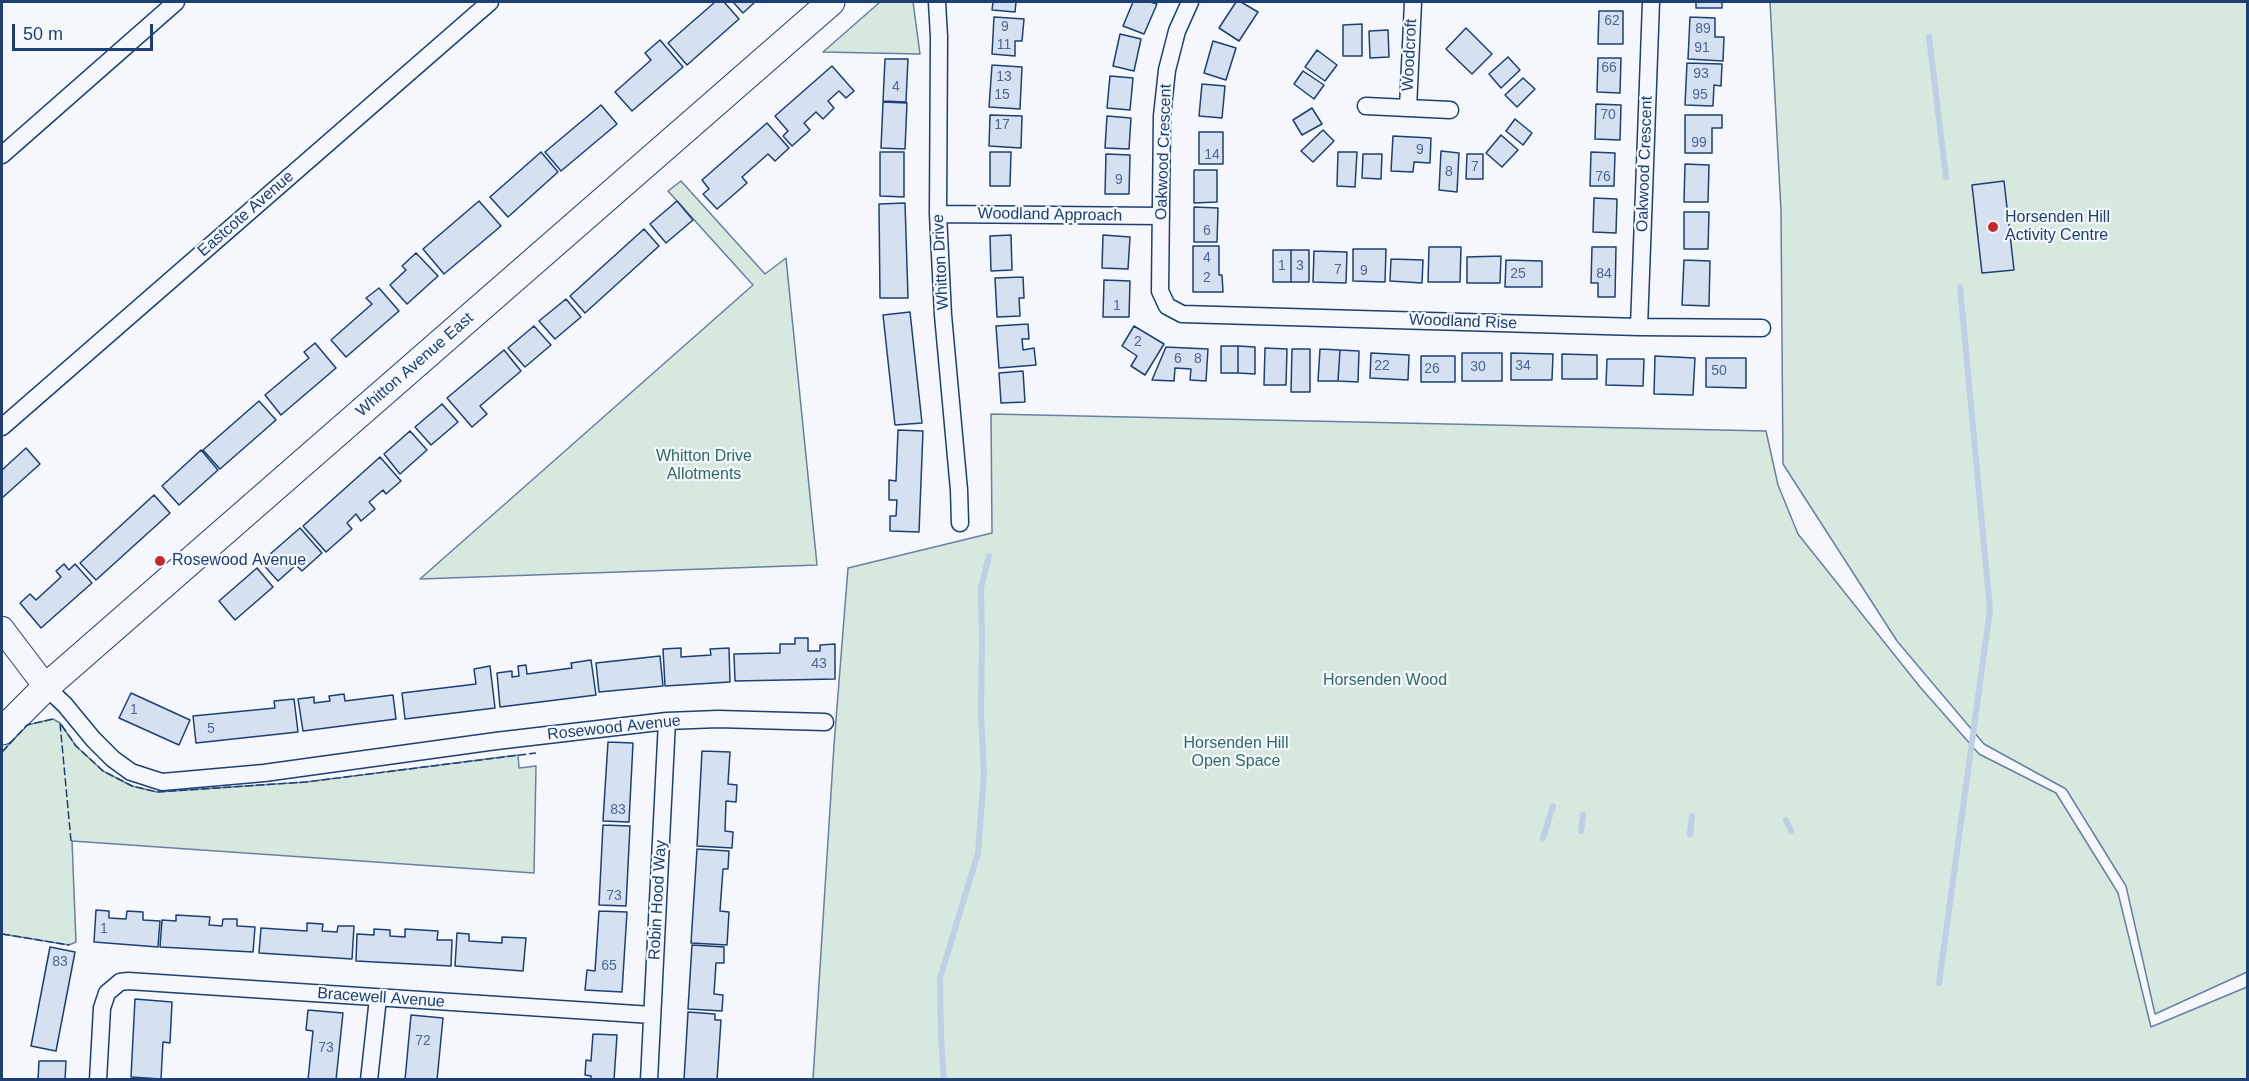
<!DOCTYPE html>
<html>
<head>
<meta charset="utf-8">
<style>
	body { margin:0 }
	#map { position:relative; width:2249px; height:1081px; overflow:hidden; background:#f4f7fb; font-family:Helvetica,sans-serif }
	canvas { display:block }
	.frame { position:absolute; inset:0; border:3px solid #1d3f73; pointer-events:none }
	.scale { position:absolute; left:12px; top:24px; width:141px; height:27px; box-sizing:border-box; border:3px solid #1d3f73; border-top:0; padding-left:8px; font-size:18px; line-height:21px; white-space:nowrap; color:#1d3f73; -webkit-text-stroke:4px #f4f7fb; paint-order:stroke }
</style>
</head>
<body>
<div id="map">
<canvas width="2249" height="1081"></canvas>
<div class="frame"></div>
<div class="scale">50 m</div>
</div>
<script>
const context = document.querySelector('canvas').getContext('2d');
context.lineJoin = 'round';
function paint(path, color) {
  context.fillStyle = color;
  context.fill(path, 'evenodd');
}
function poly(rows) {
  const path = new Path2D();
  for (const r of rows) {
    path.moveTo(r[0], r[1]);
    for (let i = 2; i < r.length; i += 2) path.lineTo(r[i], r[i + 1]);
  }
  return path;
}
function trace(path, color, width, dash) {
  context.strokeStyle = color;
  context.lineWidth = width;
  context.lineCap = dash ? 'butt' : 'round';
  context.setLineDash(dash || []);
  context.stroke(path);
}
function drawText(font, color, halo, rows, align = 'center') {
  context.font = font + ' Helvetica,sans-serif';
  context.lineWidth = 4.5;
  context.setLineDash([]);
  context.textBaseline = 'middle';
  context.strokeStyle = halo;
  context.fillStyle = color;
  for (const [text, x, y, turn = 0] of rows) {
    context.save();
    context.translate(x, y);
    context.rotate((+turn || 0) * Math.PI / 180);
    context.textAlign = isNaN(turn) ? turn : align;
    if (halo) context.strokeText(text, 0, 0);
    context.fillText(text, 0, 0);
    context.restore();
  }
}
const green = poly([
	[880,2,913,2,920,54,823,52,880,2],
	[1770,2,2247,2,2247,972,2155,1014,2126,886,2066,789,1984,744,1897,641,1783,464,1781,211,1770,2],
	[681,181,765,274,786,258,817,565,420,579,753,285,668,191,681,181],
	[991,414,1766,431,1778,485,1798,534,1920,687,1979,754,2056,793,2118,893,2151,1027,2247,987,2247,1079,813,1079,834,745,848,568,992,533,991,414],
	[53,719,60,723,76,746,103,771,132,786,157,792,306,782,518,755,519,768,536,766,534,873,72,841,76,942,69,945,2,934,2,752,27,725,53,719]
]);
paint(green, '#d7e8df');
trace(green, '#687fa3', 1.5);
trace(poly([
	[1929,37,1946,177],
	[1786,820,1791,831],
	[1581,831,1583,815],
	[1690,834,1692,816],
	[1543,838,1553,806],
	[1939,983,1990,610,1960,287],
	[944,1080,941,1037,940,978,978,853,984,774,981,713,982,641,981,588,989,556]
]), '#bed0e5', 6);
const building = poly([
	[715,2,724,2,739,19,687,65,668,43,715,2],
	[733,2,755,2,743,13,733,2],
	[993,2,1016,2,1015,12,992,10,993,2],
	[1133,2,1150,2,1157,4,1144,34,1123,26,1133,2],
	[1236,2,1241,2,1258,12,1239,41,1219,28,1236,2],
	[1696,2,1722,2,1722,8,1696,8,1696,2],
	[1599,11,1623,11,1623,44,1598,44,1599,11],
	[994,17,1024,19,1022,41,1015,41,1015,56,992,54,994,17],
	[1690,17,1715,18,1715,37,1724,37,1723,61,1688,59,1690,17],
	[1362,24,1362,56,1343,56,1343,25,1362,24],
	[1466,28,1492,54,1472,74,1446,49,1466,28],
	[1388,30,1389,57,1370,58,1369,31,1388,30],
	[1120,34,1141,39,1134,71,1113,66,1120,34],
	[660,40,683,67,632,111,615,92,651,60,645,53,660,40],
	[1213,41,1236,48,1226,80,1204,73,1213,41],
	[1317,50,1337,65,1325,81,1305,67,1317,50],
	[1508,57,1520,70,1501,88,1489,74,1508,57],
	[1598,58,1621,58,1620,93,1597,92,1598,58],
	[885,59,908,59,906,102,883,101,885,59],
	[1687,63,1722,64,1721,86,1714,85,1713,106,1685,105,1687,63],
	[992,65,1022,67,1020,109,989,107,992,65],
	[832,66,854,91,846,98,839,91,828,101,834,108,823,119,816,112,804,123,810,130,792,146,783,136,788,131,775,116,832,66],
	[1303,71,1324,85,1314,99,1294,84,1303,71],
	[1110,76,1133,78,1130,110,1107,108,1110,76],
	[1523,78,1535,89,1517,107,1505,95,1523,78],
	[1202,84,1225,86,1222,118,1199,116,1202,84],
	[883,102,907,103,905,149,881,148,883,102],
	[1596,104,1621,105,1620,140,1595,139,1596,104],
	[601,105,617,124,561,171,545,152,601,105],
	[1312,108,1322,124,1302,135,1293,120,1312,108],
	[990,115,1022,116,1021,148,989,146,990,115],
	[1685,115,1722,115,1722,128,1712,128,1712,153,1685,153,1685,115],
	[1107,116,1131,118,1129,149,1105,148,1107,116],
	[1515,119,1532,133,1523,145,1506,131,1515,119],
	[767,123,789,148,775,161,768,154,742,177,747,183,717,209,703,194,709,189,702,180,767,123],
	[1323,130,1334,141,1313,162,1301,151,1323,130],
	[1199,132,1223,132,1223,164,1199,164,1199,132],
	[1501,135,1518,150,1502,167,1486,153,1501,135],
	[1393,136,1431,138,1430,163,1414,162,1413,172,1391,171,1393,136],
	[1441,151,1459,153,1457,192,1439,190,1441,151],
	[541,152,558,172,508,217,490,197,541,152],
	[880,152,904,152,904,197,880,196,880,152],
	[990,152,1011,152,1010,186,990,186,990,152],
	[1338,152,1357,152,1355,187,1337,186,1338,152],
	[1591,152,1615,153,1614,186,1590,186,1591,152],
	[1106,154,1130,155,1129,194,1105,194,1106,154],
	[1363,154,1382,154,1381,179,1362,178,1363,154],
	[1467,154,1483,154,1483,179,1466,179,1467,154],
	[1685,164,1709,165,1708,202,1684,202,1685,164],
	[1194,170,1217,170,1217,202,1194,203,1194,170],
	[2004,181,2014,270,1982,273,1972,185,2004,181],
	[1594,198,1617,199,1616,233,1593,232,1594,198],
	[479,201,501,226,444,274,423,249,479,201],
	[677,201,693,220,666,243,650,224,677,201],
	[905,203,908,298,880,298,879,204,905,203],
	[1194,207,1218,208,1217,242,1194,242,1194,207],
	[1684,212,1709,212,1708,249,1684,249,1684,212],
	[644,229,659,246,585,313,570,296,644,229],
	[1011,235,1012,270,991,271,990,236,1011,235],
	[1103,235,1130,237,1128,269,1102,268,1103,235],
	[1193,246,1219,246,1219,275,1222,275,1223,292,1193,292,1193,246],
	[1429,247,1461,247,1460,282,1428,282,1429,247],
	[1592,247,1616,247,1615,297,1598,297,1598,283,1591,283,1592,247],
	[1353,249,1386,249,1385,282,1353,281,1353,249],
	[1273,250,1291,250,1291,282,1273,282,1273,250],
	[1291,250,1309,250,1309,282,1291,282,1291,250],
	[1314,251,1347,252,1346,283,1313,282,1314,251],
	[416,253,438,276,407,304,390,285,406,270,402,266,416,253],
	[1501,256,1500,283,1467,283,1467,257,1501,256],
	[1391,259,1423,260,1422,283,1390,281,1391,259],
	[1506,260,1542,261,1542,287,1505,287,1506,260],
	[1684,260,1710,261,1709,306,1682,305,1684,260],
	[1023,277,1024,298,1019,298,1020,316,997,317,995,278,1023,277],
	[1104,280,1130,281,1129,317,1103,317,1104,280],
	[379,288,399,311,346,357,331,340,372,304,366,298,379,288],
	[566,299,581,317,555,339,539,321,566,299],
	[910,312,922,423,895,425,883,315,910,312],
	[1028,324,1029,339,1022,339,1023,350,1034,348,1036,365,999,368,996,326,1028,324],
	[534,326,551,345,525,367,508,348,534,326],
	[1134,326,1164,344,1145,375,1131,366,1137,356,1122,346,1134,326],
	[315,343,336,368,281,415,265,395,309,358,304,352,315,343],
	[1221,346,1238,346,1238,373,1221,373,1221,346],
	[1238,346,1255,347,1255,374,1238,373,1238,346],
	[1166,347,1208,349,1206,381,1190,380,1191,369,1175,368,1174,381,1152,380,1166,347],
	[1265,348,1287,349,1286,385,1264,385,1265,348],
	[1292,349,1310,349,1310,392,1291,392,1292,349],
	[1320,349,1340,350,1338,381,1318,381,1320,349],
	[504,350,521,371,480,406,487,414,472,427,447,398,504,350],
	[1340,350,1359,351,1358,382,1338,381,1340,350],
	[1371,353,1409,355,1408,380,1370,378,1371,353],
	[1462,353,1502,353,1502,381,1462,381,1462,353],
	[1511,353,1553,354,1552,380,1511,380,1511,353],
	[1562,354,1597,355,1597,379,1562,379,1562,354],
	[1421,356,1455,356,1455,382,1421,382,1421,356],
	[1655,356,1695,358,1693,395,1654,394,1655,356],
	[1706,358,1746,358,1746,388,1706,387,1706,358],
	[1607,359,1644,359,1643,386,1606,385,1607,359],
	[1023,371,1025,402,1001,403,999,373,1023,371],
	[259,401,276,420,220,469,203,450,259,401],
	[442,404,458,422,431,445,415,427,442,404],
	[898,430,923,431,919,532,890,531,890,516,896,516,897,500,889,500,889,480,896,481,898,430],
	[410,431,427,450,400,474,384,454,410,431],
	[26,448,40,464,2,498,2,470,26,448],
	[201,450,218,470,179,505,162,486,201,450],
	[380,457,401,481,386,494,383,490,369,502,375,509,361,521,356,514,347,523,352,529,326,552,303,526,380,457],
	[154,495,170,513,96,580,80,563,154,495],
	[300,528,322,553,302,571,296,565,278,581,261,562,300,528],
	[64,564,69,570,75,564,92,583,41,628,20,603,30,594,36,600,61,577,56,571,64,564],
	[257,568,273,587,235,620,219,601,257,568],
	[795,638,808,638,808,651,820,651,820,645,835,644,835,679,735,681,734,654,780,653,780,644,795,644,795,638],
	[681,648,681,657,711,655,710,649,729,648,730,682,665,686,663,649,681,648],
	[660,656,663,686,599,692,596,663,660,656],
	[591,660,596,695,500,707,497,673,512,671,512,677,519,676,518,666,526,665,527,674,572,668,571,663,591,660],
	[490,666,495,708,405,719,402,693,476,684,474,669,490,666],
	[131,693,190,720,179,745,119,718,131,693],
	[344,694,345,701,393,695,396,719,303,731,298,699,314,697,314,703,330,701,329,696,344,694],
	[294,699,298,732,196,743,193,716,275,708,274,701,294,699],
	[608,742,633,743,629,822,603,821,608,742],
	[702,751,730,752,728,784,737,785,736,802,726,801,725,831,733,832,732,848,697,846,702,751],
	[603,825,630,826,626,906,599,905,603,825],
	[697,849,729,851,728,869,723,869,720,911,729,912,727,945,691,943,697,849],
	[96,910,109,911,109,918,126,919,127,911,143,912,143,920,160,921,158,947,94,942,96,910],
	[599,911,627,912,622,992,585,990,587,970,595,971,599,911],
	[176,915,210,917,209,925,222,926,223,919,237,919,237,926,255,927,253,952,160,947,162,920,176,921,176,915],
	[307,923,323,924,322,931,337,932,338,926,354,926,352,959,259,953,261,928,307,931,307,923],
	[374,929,390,930,390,936,405,937,405,929,438,931,437,940,452,940,451,966,356,961,357,934,374,935,374,929],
	[457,933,469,934,469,941,502,943,502,937,526,938,523,971,455,966,457,933],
	[692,945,724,947,724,963,716,963,714,994,723,995,722,1011,688,1009,692,945],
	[50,947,75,952,56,1051,31,1046,50,947],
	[135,999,172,1002,170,1043,163,1042,161,1079,131,1077,135,999],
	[308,1010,343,1013,336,1080,308,1080,313,1031,306,1030,308,1010],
	[688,1012,715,1014,715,1020,721,1020,717,1080,684,1080,688,1012],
	[411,1015,443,1018,437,1080,405,1080,411,1015],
	[593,1034,617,1035,614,1080,591,1080,591,1076,585,1075,586,1060,591,1061,593,1034],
	[39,1061,66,1061,65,1080,38,1080,39,1061]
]);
paint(building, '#d5e0f0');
trace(building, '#1d3f73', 1.5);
const street = poly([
	[937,2,939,37,938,214,943,315,959,490,960,523],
	[1190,2,1177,31,1167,70,1162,116,1160,291,1167,306,1182,314,1639,327,1762,328],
	[1366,106,1450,110],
	[1408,108,1413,2],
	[2,155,176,2],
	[938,214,1161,216],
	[1639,327,1651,2],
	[2,427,490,2],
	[46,687,65,705,93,739,113,759,131,772,162,782,264,773,496,741,667,721,718,719,825,722],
	[98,1080,102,1008,107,993,120,982,128,981,652,1015],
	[369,1080,378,998],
	[649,1080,667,721]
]);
const secondary = poly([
	[2,629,46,687]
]);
const primary = poly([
	[2,731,46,687,831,2]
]);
trace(street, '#1d3f73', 19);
trace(secondary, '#1d3f73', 26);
trace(primary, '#1d3f73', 29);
trace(street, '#f4f7fb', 16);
trace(secondary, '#f4f7fb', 24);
trace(primary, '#f4f7fb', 27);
trace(poly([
	[2,752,27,725,53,719],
	[71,841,60,723,76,746,103,771,132,786,157,792,306,782,536,753],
	[2,934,69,945]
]), '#1d3f73', 1.5, [8, 3]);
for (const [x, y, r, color] of [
	[1993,227,6,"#c62828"],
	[160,561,6,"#c62828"]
]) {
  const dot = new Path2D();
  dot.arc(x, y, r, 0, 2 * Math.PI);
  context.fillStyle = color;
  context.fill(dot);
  trace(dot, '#f4f7fb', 2);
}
drawText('14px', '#4b6792', null, [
	["62",1612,21],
	["9",1005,27],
	["89",1703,29],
	["11",1004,45],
	["91",1702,48],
	["66",1609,68],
	["93",1701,74],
	["13",1004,77],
	["4",896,87],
	["15",1002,95],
	["95",1700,95],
	["70",1608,115],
	["17",1002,125],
	["99",1699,143],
	["9",1420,150],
	["14",1212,155],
	["7",1475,167],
	["8",1449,172],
	["76",1603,177],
	["9",1119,180],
	["6",1207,231],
	["4",1207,258],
	["1",1282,266],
	["3",1300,266],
	["7",1338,270],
	["9",1364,271],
	["25",1518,274],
	["84",1604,274],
	["2",1207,278],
	["1",1117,306],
	["2",1138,342],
	["6",1178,359],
	["8",1198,359],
	["22",1382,366],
	["34",1523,366],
	["30",1478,367],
	["26",1432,369],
	["50",1719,371],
	["43",819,664],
	["1",134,710],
	["5",211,729],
	["83",618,810],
	["73",614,896],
	["1",104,929],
	["83",60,962],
	["65",609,966],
	["72",423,1041],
	["73",326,1048]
]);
drawText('16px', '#1d3f73', '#f4f7fb', [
	["Woodcroft",1410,55,-87],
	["Oakwood Crescent",1164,152,-88],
	["Oakwood Crescent",1645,164,-88],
	["Eastcote Avenue",246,214,-41],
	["Woodland Approach",1050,215,1],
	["Whitton Drive",941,262,-93],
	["Woodland Rise",1463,322,2],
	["Whitton Avenue East",415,365,-41],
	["Rosewood Avenue",614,728,-6],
	["Robin Hood Way",658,900,-87],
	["Bracewell Avenue",381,998,4]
]);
drawText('16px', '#1d3f73', '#f4f7fb', [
	["Horsenden Hill",2005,218],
	["Activity Centre",2005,236],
	["Rosewood Avenue",172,561]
], 'left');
drawText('16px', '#2c6c60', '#f4f7fb', [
	["Whitton Drive",704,457],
	["Allotments",704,475],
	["Horsenden Wood",1385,681],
	["Horsenden Hill",1236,744],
	["Open Space",1236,762]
]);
</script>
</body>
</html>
